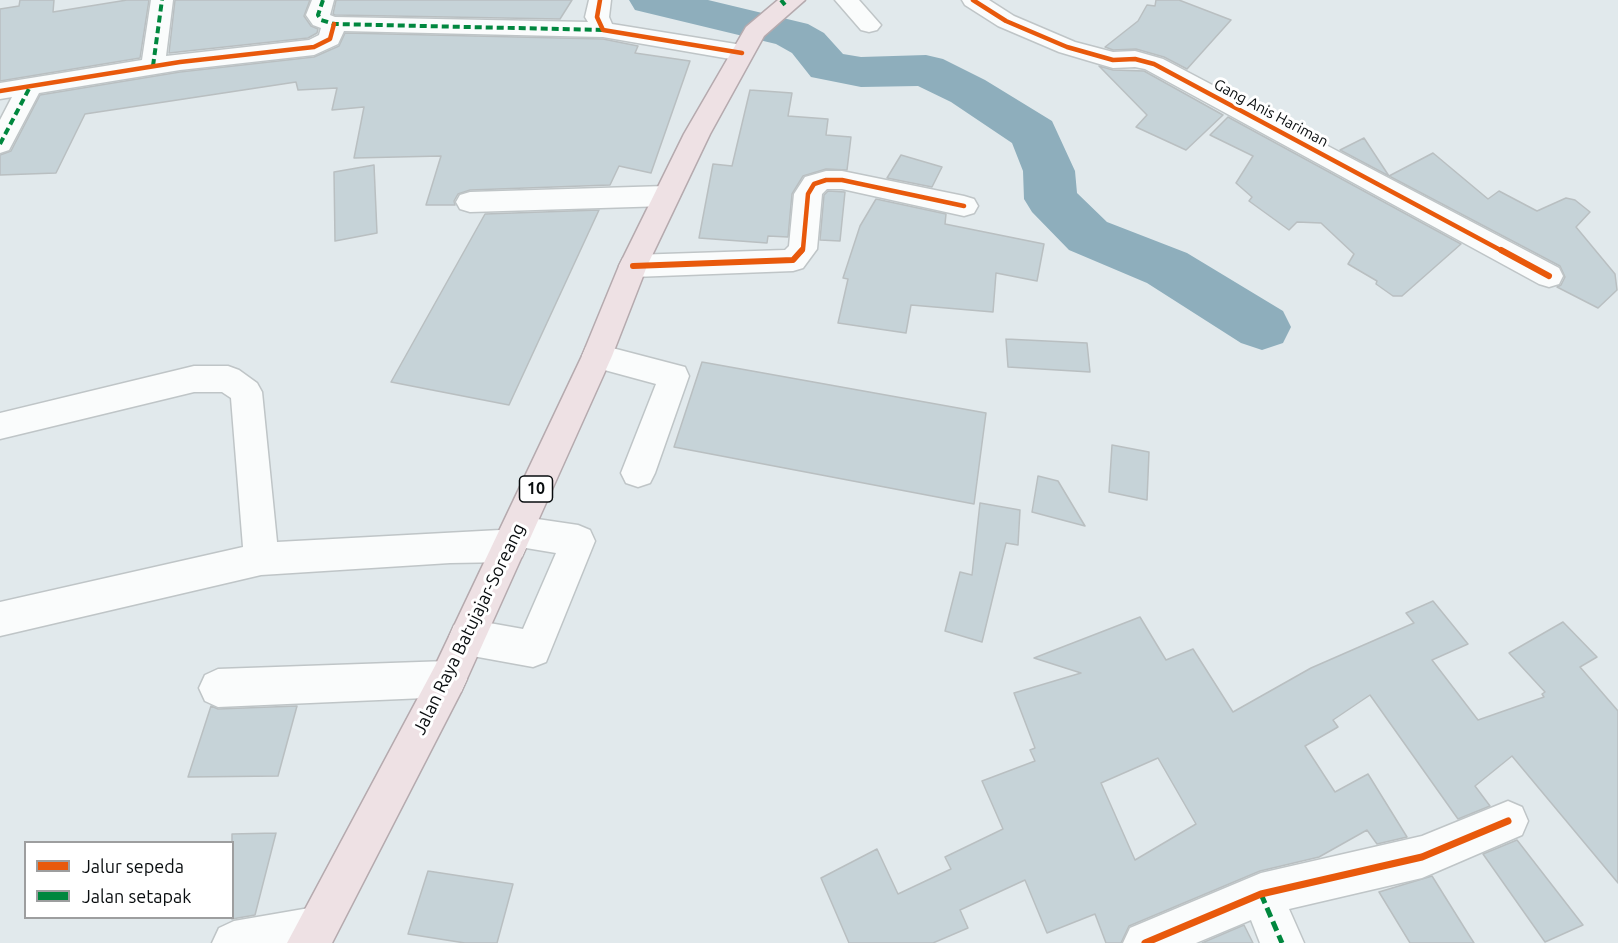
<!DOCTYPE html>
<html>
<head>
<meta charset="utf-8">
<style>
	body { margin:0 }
	#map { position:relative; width:1618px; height:943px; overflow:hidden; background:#e1e9ec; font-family:Ubuntu,sans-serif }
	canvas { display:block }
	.legend { position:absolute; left:24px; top:841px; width:210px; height:78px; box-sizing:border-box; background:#fff; border:2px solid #9d9e9f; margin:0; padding:8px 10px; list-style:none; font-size:18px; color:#090d0f }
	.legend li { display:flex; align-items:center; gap:12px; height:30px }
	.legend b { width:30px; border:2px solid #9d9e9f }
</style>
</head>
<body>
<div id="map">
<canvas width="1618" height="943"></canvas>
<ul class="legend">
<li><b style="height:8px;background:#e8590c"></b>Jalur sepeda</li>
<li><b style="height:8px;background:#00873e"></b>Jalan setapak</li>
</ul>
</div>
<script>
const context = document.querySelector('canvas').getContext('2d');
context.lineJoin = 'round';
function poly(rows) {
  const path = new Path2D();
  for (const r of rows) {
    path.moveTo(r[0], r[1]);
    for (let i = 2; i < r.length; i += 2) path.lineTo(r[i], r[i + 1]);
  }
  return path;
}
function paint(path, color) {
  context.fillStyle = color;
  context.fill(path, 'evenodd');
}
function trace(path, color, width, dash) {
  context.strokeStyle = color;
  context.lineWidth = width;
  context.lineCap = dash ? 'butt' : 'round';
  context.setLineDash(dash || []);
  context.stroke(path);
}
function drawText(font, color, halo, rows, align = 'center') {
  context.font = font + ' Ubuntu,sans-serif';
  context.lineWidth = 6;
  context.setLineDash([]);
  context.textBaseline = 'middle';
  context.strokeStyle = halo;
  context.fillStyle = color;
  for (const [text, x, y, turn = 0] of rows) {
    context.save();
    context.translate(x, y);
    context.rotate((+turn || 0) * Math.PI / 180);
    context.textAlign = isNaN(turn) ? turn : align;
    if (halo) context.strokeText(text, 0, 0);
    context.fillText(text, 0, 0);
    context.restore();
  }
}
paint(poly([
	[629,0,708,0,808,24,824,33,843,54,861,57,926,55,943,59,985,80,1052,121,1075,171,1077,193,1107,222,1187,253,1283,311,1291,327,1283,343,1262,350,1241,343,1147,283,1069,250,1032,212,1024,199,1023,171,1012,143,951,102,918,86,861,87,811,77,792,53,776,44,635,10,629,0]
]), '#8eaebc');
const building = poly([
	[20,0,54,0,53,12,127,0,149,0,140,58,0,81,0,9,19,6,20,0],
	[175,0,310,0,304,16,311,26,318,29,317,33,308,38,169,53,175,0],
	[336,0,572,0,560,19,335,15,333,14,336,0],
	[1156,0,1179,0,1231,20,1187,69,1164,57,1136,49,1113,50,1105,47,1138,21,1147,5,1155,6,1156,0],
	[345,33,603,39,638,46,635,53,690,61,651,173,619,166,610,185,470,190,458,194,454,201,455,205,426,205,441,156,354,158,364,107,332,110,337,88,298,90,296,82,85,114,56,173,0,175,0,155,11,151,40,95,180,72,314,57,339,46,345,33],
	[1099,66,1113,70,1144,71,1223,115,1186,150,1136,127,1147,115,1099,66],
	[750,90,792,93,788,116,828,119,826,135,851,137,847,170,826,169,803,176,792,194,788,237,768,236,767,243,699,238,713,164,732,166,750,90],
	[1228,117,1461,244,1402,296,1393,296,1376,284,1377,281,1348,264,1354,254,1321,223,1297,222,1289,230,1249,201,1252,197,1236,183,1253,156,1210,135,1228,117],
	[1364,138,1389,176,1340,150,1364,138],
	[1433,153,1488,199,1499,191,1537,211,1566,198,1575,200,1590,212,1576,227,1615,274,1617,290,1598,308,1557,287,1561,285,1565,277,1560,266,1389,176,1433,153],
	[901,155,942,167,932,187,887,178,901,155],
	[374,165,377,233,335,241,334,172,374,165],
	[828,191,845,192,840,241,820,240,824,195,828,191],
	[876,199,946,214,945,224,1044,244,1037,281,996,273,993,312,911,305,906,333,838,323,848,279,843,278,860,226,876,199],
	[599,210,509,405,391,382,485,214,599,210],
	[1006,339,1087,343,1090,372,1008,367,1006,339],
	[702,362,986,413,974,504,674,447,702,362],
	[1112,445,1149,452,1147,500,1109,492,1112,445],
	[1038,476,1058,481,1085,526,1032,512,1038,476],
	[980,503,1020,510,1018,545,1006,543,982,642,945,631,960,572,972,575,980,503],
	[1433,601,1468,644,1432,660,1478,720,1544,697,1542,694,1545,692,1509,653,1563,622,1597,657,1580,667,1618,711,1618,883,1512,756,1475,786,1490,806,1458,819,1370,695,1333,720,1338,727,1305,746,1335,792,1368,774,1407,837,1377,844,1367,830,1319,857,1260,871,1129,926,1121,943,1106,943,1095,914,1047,933,1025,880,960,910,968,928,933,943,849,943,821,878,877,849,898,894,951,869,945,857,1003,829,982,781,1035,761,1030,750,1035,748,1014,693,1081,673,1034,658,1140,617,1166,660,1193,649,1233,712,1311,668,1414,623,1406,613,1433,601],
	[1158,758,1196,824,1135,860,1101,783,1158,758],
	[211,706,218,709,297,706,278,776,188,777,211,706],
	[276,833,255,915,232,919,232,834,276,833],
	[1517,840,1583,925,1545,942,1483,854,1517,840],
	[428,871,513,884,497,943,465,943,408,934,428,871],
	[1432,876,1467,932,1474,943,1410,943,1379,892,1432,876],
	[1244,925,1253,943,1202,943,1244,925]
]);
paint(building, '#c6d3d8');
trace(building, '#b9bfc1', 1.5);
const minor = poly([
	[151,0,173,0,166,56,309,40,319,35,321,28,313,25,306,15,312,0,334,0,330,15,335,17,588,22,585,17,589,0,611,0,609,17,612,24,742,45,750,48,754,53,750,58,742,61,603,37,344,31,338,44,314,55,180,70,39,93,9,150,0,153,0,120,12,97,0,99,0,83,142,60,151,0],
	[835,0,859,0,881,25,877,30,869,32,861,30,835,0],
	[962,0,989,0,1014,16,1075,42,1113,52,1135,51,1163,59,1559,268,1563,276,1559,284,1549,287,1539,284,1145,69,1135,67,1113,68,1059,52,998,26,965,5,962,0],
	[826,171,842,171,964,196,974,199,978,206,974,213,964,216,842,189,827,189,822,194,817,249,803,268,793,271,633,277,623,274,619,266,623,258,633,255,785,250,789,246,794,194,805,177,826,171],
	[666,186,676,189,680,196,676,203,666,206,470,212,460,209,456,202,460,195,470,192,666,186],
	[597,344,685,367,689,376,655,473,650,483,638,487,626,483,621,473,656,384,586,365,582,356,586,347,597,344],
	[194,366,228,366,239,370,257,383,262,392,277,542,500,530,505,520,517,516,578,525,590,530,595,541,546,662,533,667,467,655,454,649,449,637,454,625,467,619,523,629,556,553,526,548,522,557,510,562,450,563,261,575,0,636,0,602,243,547,231,398,222,392,194,392,0,439,0,413,194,366],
	[448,661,461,666,467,679,461,692,448,697,218,707,205,701,199,688,205,675,218,669,448,661],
	[1508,801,1522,807,1528,821,1522,835,1422,878,1289,909,1304,943,1260,943,1251,920,1196,943,1123,943,1130,928,1261,873,1422,836,1508,801],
	[315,907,330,913,336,928,330,943,212,943,219,928,234,921,315,907]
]);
const highway = poly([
	[778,0,805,0,764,36,710,134,647,266,612,356,461,692,332,943,287,943,435,666,582,356,619,266,684,134,746,27,778,0]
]);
trace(minor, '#bfc5c7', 3);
trace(highway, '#b5aaae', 3);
paint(minor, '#fafcfc');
paint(highway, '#eee1e4');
trace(poly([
	[323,0,318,15,321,20,334,24,603,30],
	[781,0,785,5],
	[153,66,162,0],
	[0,144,31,85]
]), '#00873e', 4, [7, 4]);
trace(poly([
	[1261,894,1282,943]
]), '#00873e', 5, [10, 5]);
trace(poly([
	[600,0,597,17,603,30,742,53],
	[973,0,1006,21,1067,47,1113,60,1135,59,1154,64,1504,252],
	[0,91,180,62,314,47,330,39,334,24],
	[801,252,803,249,808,194,814,184,826,180,842,180,964,206]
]), '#e8590c', 4.5);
trace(poly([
	[1501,250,1549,276],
	[633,266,793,260,802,250]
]), '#e8590c', 6);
trace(poly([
	[1145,943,1261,894,1422,857,1508,821]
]), '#e8590c', 7);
drawText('15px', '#090d0f', '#fff', [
	["Gang Anis Hariman",1271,113,28]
]);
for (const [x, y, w] of [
	[536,489,33]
]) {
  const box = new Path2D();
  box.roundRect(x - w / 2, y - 13, w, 26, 4.5);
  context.fillStyle = '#fff';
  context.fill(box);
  trace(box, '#090d0f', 1.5);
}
drawText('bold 16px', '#090d0f', null, [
	["10",536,489]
]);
drawText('18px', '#090d0f', '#fff', [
	["Jalan Raya Batujajar-Soreang",469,629,-64]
]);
</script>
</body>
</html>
